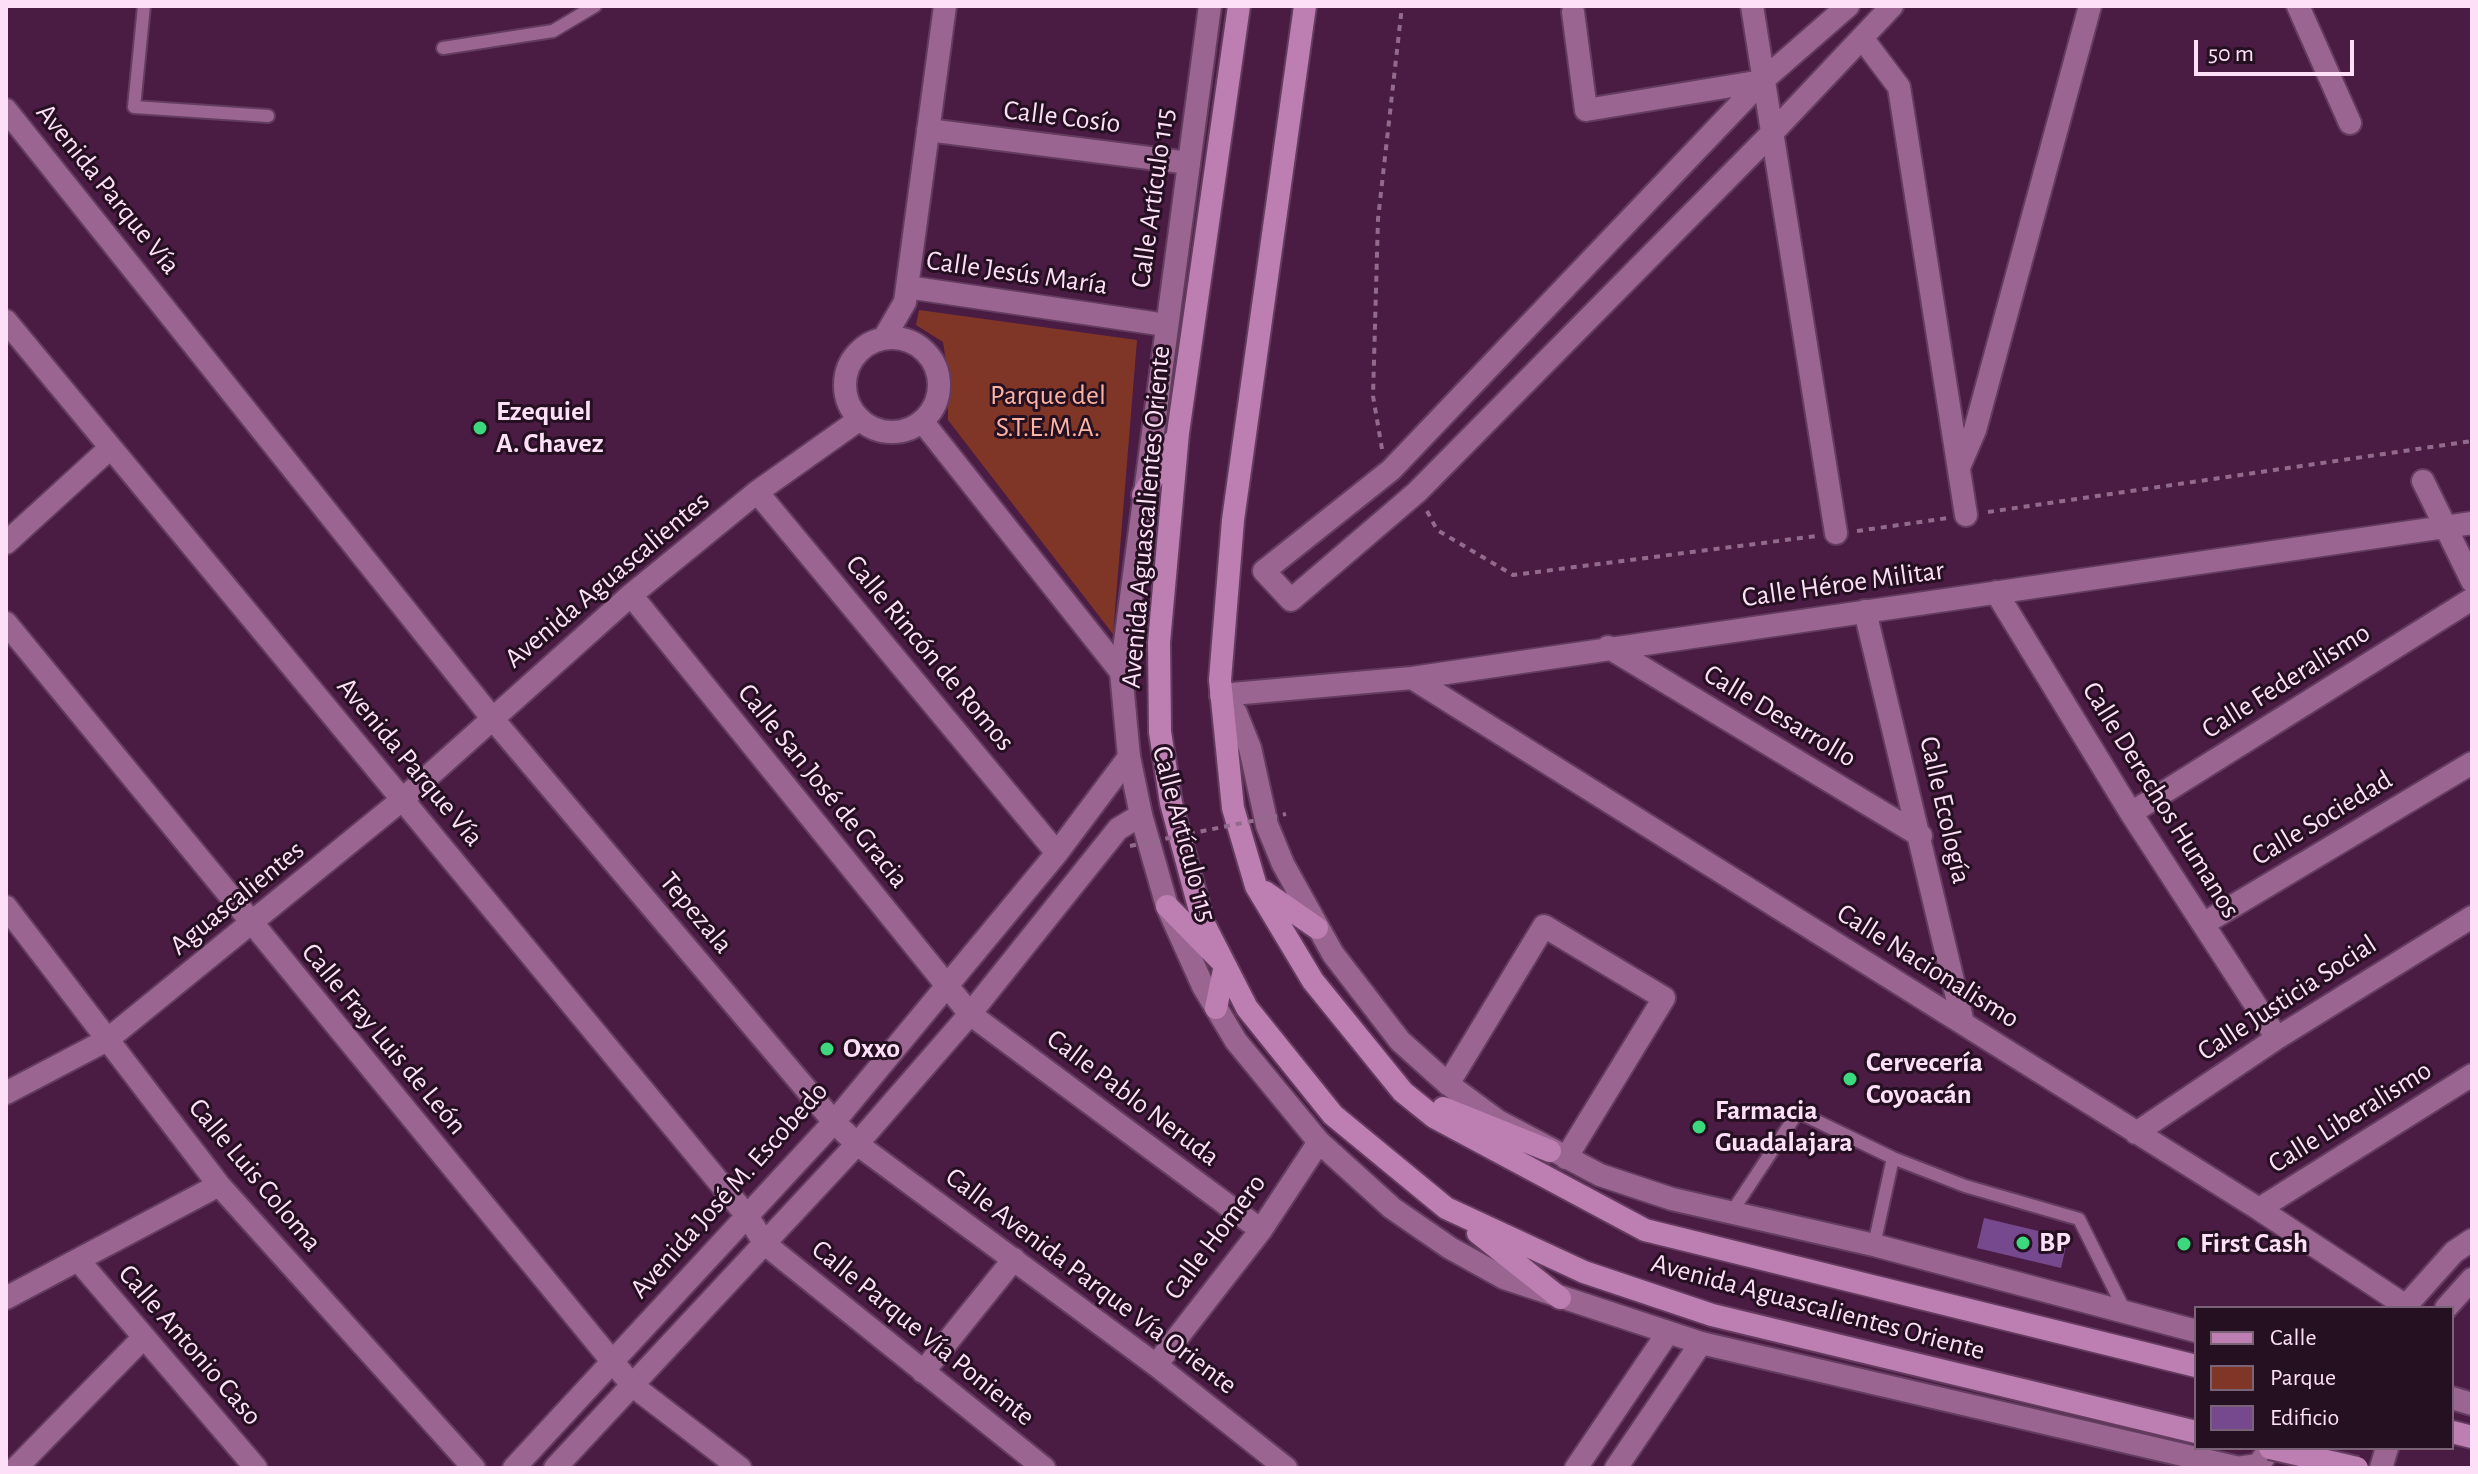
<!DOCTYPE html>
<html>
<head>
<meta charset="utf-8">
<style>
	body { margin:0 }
	#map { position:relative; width:2478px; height:1474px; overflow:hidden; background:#4a1c44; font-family:"Alegreya Sans",sans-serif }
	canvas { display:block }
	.frame { position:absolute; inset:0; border:8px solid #fde0f7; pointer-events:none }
	.legend { position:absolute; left:2194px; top:1306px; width:260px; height:144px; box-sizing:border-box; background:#251021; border:2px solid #7b6377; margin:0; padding:10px 14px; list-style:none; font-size:24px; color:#fde0f7 }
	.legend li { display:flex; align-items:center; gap:16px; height:40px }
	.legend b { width:40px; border:2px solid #7b6377 }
	.scale { position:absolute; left:2194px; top:40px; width:160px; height:36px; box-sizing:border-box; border:4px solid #fde0f7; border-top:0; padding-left:10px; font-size:24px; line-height:28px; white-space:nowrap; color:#fde0f7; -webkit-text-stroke:6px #251021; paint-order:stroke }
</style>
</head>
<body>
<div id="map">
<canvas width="2478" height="1474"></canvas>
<div class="frame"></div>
<ul class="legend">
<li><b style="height:10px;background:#bd7eb2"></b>Calle</li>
<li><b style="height:22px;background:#803627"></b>Parque</li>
<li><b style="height:22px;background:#76488e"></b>Edificio</li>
</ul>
<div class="scale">50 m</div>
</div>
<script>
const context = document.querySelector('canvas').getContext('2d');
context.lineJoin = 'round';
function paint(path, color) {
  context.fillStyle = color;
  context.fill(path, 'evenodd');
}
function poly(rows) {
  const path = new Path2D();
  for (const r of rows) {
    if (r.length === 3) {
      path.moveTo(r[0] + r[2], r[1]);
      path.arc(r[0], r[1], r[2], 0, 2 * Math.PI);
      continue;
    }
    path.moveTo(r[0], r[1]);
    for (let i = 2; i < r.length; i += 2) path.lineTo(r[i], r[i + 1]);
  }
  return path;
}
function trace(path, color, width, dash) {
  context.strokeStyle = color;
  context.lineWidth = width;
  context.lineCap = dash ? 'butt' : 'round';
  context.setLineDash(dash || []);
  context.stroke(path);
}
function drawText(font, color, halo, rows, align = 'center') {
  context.font = font + ' "Alegreya Sans",sans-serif';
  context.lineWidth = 6;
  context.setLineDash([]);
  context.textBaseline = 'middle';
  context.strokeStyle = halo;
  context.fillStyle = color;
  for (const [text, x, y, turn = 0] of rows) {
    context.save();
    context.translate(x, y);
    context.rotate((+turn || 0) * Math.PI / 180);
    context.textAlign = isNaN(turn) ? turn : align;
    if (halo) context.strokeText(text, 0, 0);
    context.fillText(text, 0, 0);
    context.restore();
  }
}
paint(poly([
	[919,310,1137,340,1113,634,948,420,948,374,943,342,916,325]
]), '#803627');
paint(poly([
	[1984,1218,2068,1238,2061,1268,1977,1248]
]), '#76488e');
const service = poly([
	[144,6,134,107,268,116],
	[443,48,553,31,595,6],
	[1731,1213,1798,1112,1893,1158,1965,1186,2079,1219,2126,1313],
	[1874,1245,1893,1158]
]);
const minor = poly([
	[1752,6,1836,533],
	[1848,6,1762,81,1391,470,1264,571,1291,600,1417,492,1773,132,1892,6],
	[2298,6,2350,123],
	[1573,12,1586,110,1762,81],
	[1862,38,1899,87,1966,515],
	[6,110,492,718,834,1122,857,1144,1156,1365,1286,1468],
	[928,130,1189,163],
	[907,287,1166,325],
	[6,321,748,1217,765,1244,1044,1468],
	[884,338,905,302,945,6],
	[892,385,47],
	[922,421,1121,672],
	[1960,465,1975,430,2090,6],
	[2423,481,2472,581],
	[757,492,1057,853],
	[6,543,109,449],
	[1996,592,2131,813,2277,1038],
	[631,595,970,1014,1261,1230],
	[1865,611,1963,1023],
	[6,623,612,1361,633,1386,740,1468],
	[1608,647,1921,836],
	[1412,678,2259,1209,2409,1308],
	[1221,695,1412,678,2472,523],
	[2131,813,2472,599],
	[6,907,219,1185,474,1468],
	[2203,924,2472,763],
	[1448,1084,1544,926,1664,998,1566,1158],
	[6,1093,107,1040,403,799,631,595,757,492,860,419],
	[2136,1133,2277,1038,2472,917],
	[2259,1209,2472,1075],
	[79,1261,256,1468],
	[6,1298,219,1185],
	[1156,1365,1261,1230,1319,1142],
	[923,1372,1014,1259],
	[16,1468,143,1338],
	[514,1468,834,1122,1057,853,1129,757],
	[555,1468,857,1144,970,1014,1118,829,1141,815],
	[1576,1468,1667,1334],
	[1616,1468,1701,1343]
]);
const tertiary = poly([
	[1210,6,1121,672,1129,757,1141,815,1167,906,1203,986,1236,1041,1319,1142,1392,1208,1450,1248,1504,1278,1701,1343,2239,1468],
	[1221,695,1236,713,1250,748,1267,825,1283,864,1333,954,1400,1041,1448,1084,1498,1121,1600,1175,1672,1199,1874,1245,2196,1331],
	[2404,1308,2454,1252,2472,1240],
	[2446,1308,2472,1279],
	[2452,1398,2472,1404],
	[2237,1468,2258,1465,2271,1448],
	[2381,1468,2387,1448]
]);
const primary = poly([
	[1239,6,1178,433,1159,642,1160,732,1171,803,1203,922,1247,1008,1333,1115,1446,1208,1584,1272,1712,1315,2196,1432],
	[1305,6,1233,520,1220,680,1233,808,1256,886,1313,981,1403,1092,1434,1117,1645,1230,2196,1366],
	[1143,495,1174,441],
	[1265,892,1317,928],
	[1167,906,1225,965,1216,1008],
	[1443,1108,1550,1151],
	[1478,1233,1560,1298],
	[2452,1432,2472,1437]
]);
trace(service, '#643c5f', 16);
trace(minor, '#643c5f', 26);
trace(tertiary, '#643c5f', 26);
trace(primary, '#643c5f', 26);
trace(poly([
	[1382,449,1373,396,1378,219,1402,6],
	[1427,511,1437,530,1513,575,1817,536],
	[1988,512,2472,441],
	[1857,531,1948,518]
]), '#926b8c', 4, [6, 6]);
trace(service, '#9a6691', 12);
trace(minor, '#9a6691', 22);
trace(tertiary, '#9a6691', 22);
trace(primary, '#bd7eb2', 22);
const primaryBridge = poly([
	[2270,1448,2357,1468]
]);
trace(primaryBridge, '#643c5f', 26, []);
trace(poly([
	[1130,846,1286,814]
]), '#926b8c', 4, [6, 6]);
trace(primaryBridge, '#bd7eb2', 22);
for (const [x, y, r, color] of [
	[480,428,8,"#3dd77e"],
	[827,1049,8,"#3dd77e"],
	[1850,1079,8,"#3dd77e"],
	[1699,1127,8,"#3dd77e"],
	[2023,1243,8,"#3dd77e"],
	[2184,1244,8,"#3dd77e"]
]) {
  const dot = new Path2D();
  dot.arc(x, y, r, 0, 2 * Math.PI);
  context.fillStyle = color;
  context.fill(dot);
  trace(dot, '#251021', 3);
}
drawText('28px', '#fde0f7', '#251021', [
	["Calle Cosío",1062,117,7],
	["Avenida Parque Vía",108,189,51],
	["Calle Artículo 115",1153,198,-82],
	["Calle Jesús María",1017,273,8],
	["Avenida Aguascalientes Oriente",1146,517,-85],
	["Avenida Aguascalientes",607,580,-40],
	["Calle Héroe Militar",1843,584,-8],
	["Calle Rincón de Romos",930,653,50],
	["Calle Federalismo",2286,681,-32],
	["Calle Desarrollo",1780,716,31],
	["Avenida Parque Vía",410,762,50],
	["Calle San José de Gracia",823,786,51],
	["Calle Derechos Humanos",2161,800,58],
	["Calle Ecología",1945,810,77],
	["Calle Sociedad",2322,818,-31],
	["Calle Artículo 115",1184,834,75],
	["Aguascalientes",237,898,-39],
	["Tepezala",696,913,50],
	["Calle Nacionalismo",1928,966,32],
	["Calle Justicia Social",2287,998,-33],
	["Calle Fray Luis de León",384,1039,50],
	["Calle Pablo Neruda",1133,1098,37],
	["Calle Liberalismo",2350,1117,-32],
	["Calle Luis Coloma",255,1175,50],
	["Avenida José M. Escobedo",729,1190,-48],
	["Calle Homero",1215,1237,-53],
	["Calle Avenida Parque Vía Oriente",1091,1281,37],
	["Avenida Aguascalientes Oriente",1818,1307,15],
	["Calle Parque Vía Poniente",923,1333,39],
	["Calle Antonio Caso",190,1345,49]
]);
drawText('28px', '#feb4a3', '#251021', [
	["Parque del",1048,396],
	["S.T.E.M.A.",1048,428]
]);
drawText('bold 28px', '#fde0f7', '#251021', [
	["Ezequiel",496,412],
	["A. Chavez",496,444],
	["Oxxo",843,1049],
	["Cervecería",1866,1063],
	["Coyoacán",1866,1095],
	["Farmacia",1715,1111],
	["Guadalajara",1715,1143],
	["BP",2039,1243],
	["First Cash",2200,1244]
], 'left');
</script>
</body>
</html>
